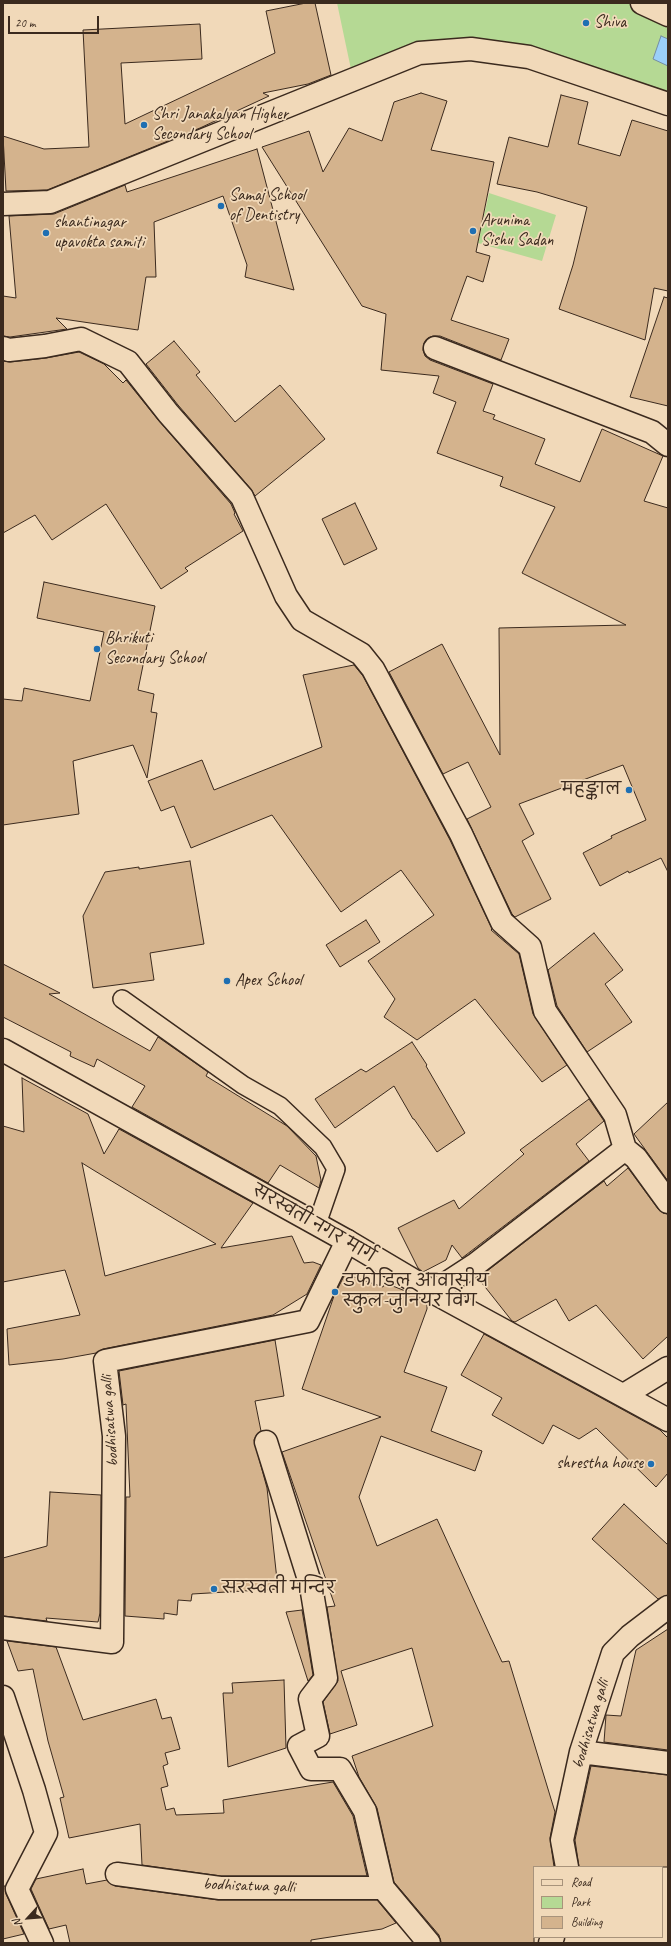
<!DOCTYPE html>
<html>
<head>
<meta charset="utf-8">
<style>
	body { margin:0 }
	#map { position:relative; width:671px; height:1946px; overflow:hidden; background:#f1d9b9; font-family:Caveat,sans-serif }
	canvas { display:block }
	.frame { position:absolute; inset:0; border:4px solid #3b2a1e; pointer-events:none }
	.legend { position:absolute; left:533px; top:1866px; width:130px; height:72px; box-sizing:border-box; background:#f1d9b9; border:1px solid #a8937b; margin:0; padding:5px 7px; list-style:none; font-size:12px; color:#3b2a1e }
	.legend li { display:flex; align-items:center; gap:8px; height:20px }
	.legend b { width:20px; border:1px solid #a8937b }
	.north { position:absolute; left:8px; top:1898px; width:40px; height:40px; -webkit-text-stroke:3px #f1d9b9; paint-order:stroke; rotate:244deg; font-size:11px; font-weight:700; line-height:16px; text-align:center; color:#3b2a1e }
	.north::after { content:''; display:block; margin:auto; width:14px; height:18px; background:#3b2a1e; clip-path:polygon(50% 0,100% 100%,50% 72%,0 100%) }
	.scale { position:absolute; left:8px; top:16px; width:91px; height:18px; box-sizing:border-box; border:2px solid #3b2a1e; border-top:0; padding-left:5px; font-size:12px; line-height:14px; white-space:nowrap; color:#3b2a1e; -webkit-text-stroke:3px #f1d9b9; paint-order:stroke }
</style>
</head>
<body>
<div id="map">
<canvas width="671" height="1946"></canvas>
<div class="frame"></div>
<ul class="legend">
<li><b style="height:5px;background:#f1d9b9"></b>Road</li>
<li><b style="height:11px;background:#b5d994"></b>Park</li>
<li><b style="height:11px;background:#d4b38d"></b>Building</li>
</ul>
<div class="north">N</div>
<div class="scale">20 m</div>
</div>
<script>
const context = document.querySelector('canvas').getContext('2d');
context.lineJoin = 'round';
function paint(path, color) {
  context.fillStyle = color;
  context.fill(path, 'evenodd');
}
function poly(rows) {
  const path = new Path2D();
  for (const r of rows) {
    path.moveTo(r[0], r[1]);
    for (let i = 2; i < r.length; i += 2) path.lineTo(r[i], r[i + 1]);
  }
  return path;
}
function trace(path, color, width, dash) {
  context.strokeStyle = color;
  context.lineWidth = width;
  context.lineCap = dash ? 'butt' : 'round';
  context.setLineDash(dash || []);
  context.stroke(path);
}
function drawText(font, color, halo, rows, align = 'center') {
  context.font = font + ' Caveat,"Playpen Sans Deva",sans-serif';
  context.lineWidth = 3.5;
  context.setLineDash([]);
  context.textBaseline = 'middle';
  context.strokeStyle = halo;
  context.fillStyle = color;
  for (const [text, x, y, turn = 0] of rows) {
    context.save();
    context.translate(x, y);
    context.rotate((+turn || 0) * Math.PI / 180);
    context.textAlign = isNaN(turn) ? turn : align;
    if (halo) context.strokeText(text, 0, 0);
    context.fillText(text, 0, 0);
    context.restore();
  }
}
paint(poly([
	[337,3,633,3,668,19,668,98,510,48,352,74],
	[489,193,556,215,542,261,478,243]
]), '#b5d994');
const water = poly([
	[661,36,668,39,668,66,653,59,661,36]
]);
paint(water, '#9bd0f9');
trace(water, '#758ea1', 1);
const building = poly([
	[306,3,315,3,331,75,308,84,263,93,269,96,200,128,47,190,6,191,3,136,44,149,89,147,83,30,200,24,202,59,121,63,125,124,275,53,266,11,306,3],
	[421,93,447,101,431,150,494,162,476,252,490,256,483,282,467,276,451,320,509,339,501,360,440,336,433,336,428,338,424,343,423,350,425,356,430,360,493,384,483,411,495,415,493,419,545,439,535,464,580,482,602,429,663,456,644,501,668,508,668,872,661,858,629,873,628,871,600,886,583,853,612,838,611,836,646,820,623,765,519,804,534,834,522,841,551,899,515,917,512,914,467,819,491,807,468,762,443,774,389,672,442,644,500,755,499,628,626,625,522,573,555,507,500,486,503,477,437,453,456,402,433,393,439,376,381,370,386,314,362,306,262,147,309,131,323,172,349,128,382,141,394,102,421,93],
	[561,95,588,102,578,144,620,156,632,120,668,131,668,291,654,288,645,340,559,309,573,265,587,207,537,192,497,184,509,137,548,147,561,95],
	[257,149,294,290,245,277,247,265,223,196,154,222,156,277,146,277,138,330,56,318,67,329,10,337,3,336,3,296,16,298,9,216,54,214,125,185,127,192,257,149],
	[664,297,668,298,668,406,630,397,664,297],
	[174,341,200,372,196,375,235,422,280,385,325,439,255,496,251,489,178,405,146,364,174,341],
	[79,352,104,364,123,383,126,380,159,421,231,504,235,513,234,514,243,531,185,568,188,571,161,589,106,504,52,540,35,515,3,533,3,361,10,362,46,358,79,352],
	[355,503,377,549,344,565,322,519,355,503],
	[44,582,155,606,138,690,154,694,151,712,157,713,147,778,133,745,73,761,79,814,3,825,3,699,22,701,24,688,90,701,104,632,37,618,44,582],
	[354,665,363,676,450,840,492,929,491,930,519,954,533,1014,567,1065,542,1082,475,999,417,1040,384,1017,395,999,368,961,434,915,401,870,341,912,272,815,191,848,174,806,161,811,148,781,202,760,214,790,322,747,303,675,354,665],
	[190,861,204,944,150,953,154,980,93,988,83,916,105,872,139,867,139,869,190,861],
	[366,920,380,942,340,967,326,945,366,920],
	[594,933,623,970,605,984,632,1022,587,1052,557,1006,548,970,594,933],
	[3,964,60,993,49,994,150,1051,158,1037,208,1072,206,1076,287,1126,316,1156,321,1180,319,1188,280,1165,268,1183,132,1107,145,1086,97,1059,94,1067,70,1056,71,1052,3,1017,3,964],
	[412,1042,427,1065,426,1066,465,1133,437,1152,414,1119,413,1119,394,1086,335,1128,315,1099,361,1069,366,1072,412,1042],
	[22,1078,88,1114,104,1154,119,1129,253,1203,221,1248,292,1236,304,1263,313,1262,321,1265,307,1294,273,1315,103,1349,96,1353,63,1359,9,1365,7,1329,80,1315,65,1270,3,1282,3,1126,24,1132,22,1078],
	[82,1163,95,1171,216,1244,105,1276,82,1163],
	[589,1099,604,1121,576,1144,589,1161,462,1258,452,1245,446,1260,423,1272,418,1268,398,1228,454,1200,459,1209,524,1154,520,1150,589,1099],
	[668,1102,668,1181,634,1134,668,1102],
	[628,1168,658,1209,663,1213,668,1214,668,1336,643,1359,596,1305,569,1321,556,1299,515,1322,512,1321,478,1278,604,1181,607,1186,628,1168],
	[345,1274,383,1287,385,1283,408,1292,427,1303,427,1309,404,1372,447,1387,431,1431,482,1451,475,1471,381,1436,359,1497,377,1546,437,1519,502,1662,509,1661,555,1812,550,1838,554,1867,534,1867,534,1943,441,1943,439,1935,394,1882,377,1808,359,1777,352,1756,433,1726,412,1648,341,1671,357,1725,330,1734,323,1702,338,1681,327,1607,335,1606,282,1452,381,1417,302,1389,334,1296,345,1274],
	[484,1334,660,1430,668,1438,668,1473,656,1487,596,1428,579,1439,553,1425,543,1444,492,1415,502,1398,461,1375,484,1334],
	[275,1340,284,1396,255,1401,261,1431,257,1434,254,1440,267,1488,278,1589,192,1594,191,1601,178,1600,177,1615,164,1613,164,1619,125,1616,126,1497,130,1497,126,1404,123,1405,119,1371,275,1340],
	[50,1492,101,1495,100,1613,98,1622,46,1618,47,1621,3,1616,3,1558,47,1546,50,1492],
	[624,1504,668,1545,668,1595,658,1599,592,1539,624,1504],
	[302,1610,313,1675,308,1681,286,1612,302,1610],
	[668,1629,668,1750,604,1742,606,1715,621,1716,636,1650,668,1629],
	[7,1641,56,1647,83,1720,156,1699,162,1719,171,1717,180,1749,165,1753,168,1764,163,1766,168,1786,161,1788,166,1810,174,1808,176,1815,224,1813,223,1800,333,1782,353,1816,367,1876,221,1876,142,1865,140,1824,69,1838,60,1798,64,1797,48,1741,33,1669,18,1671,7,1641],
	[284,1680,286,1748,228,1767,223,1693,233,1693,232,1683,284,1680],
	[591,1766,668,1775,668,1867,579,1867,575,1840,591,1766],
	[83,1869,86,1884,107,1880,115,1886,218,1900,377,1900,396,1923,382,1929,311,1940,311,1943,70,1943,66,1925,49,1929,31,1889,36,1879,83,1869],
	[3,1886,5,1886,6,1894,24,1934,3,1939,3,1886]
]);
paint(building, '#d4b38d');
trace(building, '#3b2a1e', 1);
const lane = poly([
	[122,999,243,1085,280,1106,323,1147,336,1169,317,1224]
]);
const street = poly([
	[3,204,50,202,419,53,471,49,529,57,668,104],
	[3,348,9,350,45,346,81,339,128,362,168,413,242,497,286,596,302,620,361,654,373,669,461,834,502,922,530,947,545,1011,615,1115,625,1149,636,1158,668,1202],
	[435,348,652,432,668,445],
	[433,1292,476,1264,625,1149],
	[624,1395,668,1368],
	[266,1442,311,1586,326,1678,310,1699,318,1736,299,1746,311,1769,340,1769,365,1811,383,1888,429,1943],
	[3,1628,112,1642,114,1436,105,1361,308,1321,347,1241],
	[3,1697,34,1790,46,1833,17,1889,42,1943],
	[581,1752,668,1763],
	[567,1867,562,1840,581,1752,613,1653,630,1636,668,1607],
	[117,1874,220,1888,383,1888],
	[550,1943,553,1937]
]);
const secondary = poly([
	[642,3,668,15],
	[3,1050,347,1241,433,1292,668,1420]
]);
trace(lane, '#3b2a1e', 20);
trace(street, '#3b2a1e', 25);
trace(secondary, '#3b2a1e', 25);
trace(lane, '#f1d9b9', 17);
trace(street, '#f1d9b9', 22);
trace(secondary, '#f1d9b9', 22);
for (const [x, y, r, color] of [
	[586,23,4,"#1f6fb2"],
	[144,125,4,"#1f6fb2"],
	[221,206,4,"#1f6fb2"],
	[473,231,4,"#1f6fb2"],
	[46,233,4,"#1f6fb2"],
	[97,649,4,"#1f6fb2"],
	[629,790,4,"#1f6fb2"],
	[227,981,4,"#1f6fb2"],
	[335,1292,4,"#1f6fb2"],
	[651,1464,4,"#1f6fb2"],
	[214,1589,4,"#1f6fb2"]
]) {
  const dot = new Path2D();
  dot.arc(x, y, r, 0, 2 * Math.PI);
  context.fillStyle = color;
  context.fill(dot);
  trace(dot, '#f1d9b9', 1.5);
}
drawText('17px', '#3b2a1e', '#f1d9b9', [
	["Shiva",594,23],
	["Shri Janakalyan Higher",152,115],
	["Secondary School",152,135],
	["Samaj School",229,196],
	["of Dentistry",229,216],
	["Arunima",481,221],
	["Sishu Sadan",481,241],
	["shantinagar",54,223],
	["upavokta samiti",54,243],
	["Bhrikuti",105,639],
	["Secondary School",105,659],
	["महङ्काल",621,790,"right"],
	["Apex School",235,981],
	["डफोडिल आवासीय",343,1282],
	["स्कुल-जुनियर विंग",343,1302],
	["shrestha house",643,1464,"right"],
	["सरस्वती मन्दिर",222,1589]
], 'left');
drawText('17px', '#3b2a1e', '#f1d9b9', [
	["सरस्वती नगर मार्ग",314,1224,30],
	["bodhisatwa galli",110,1421,-94],
	["bodhisatwa galli",591,1724,-73],
	["bodhisatwa galli",249,1886,2]
]);
</script>
</body>
</html>
